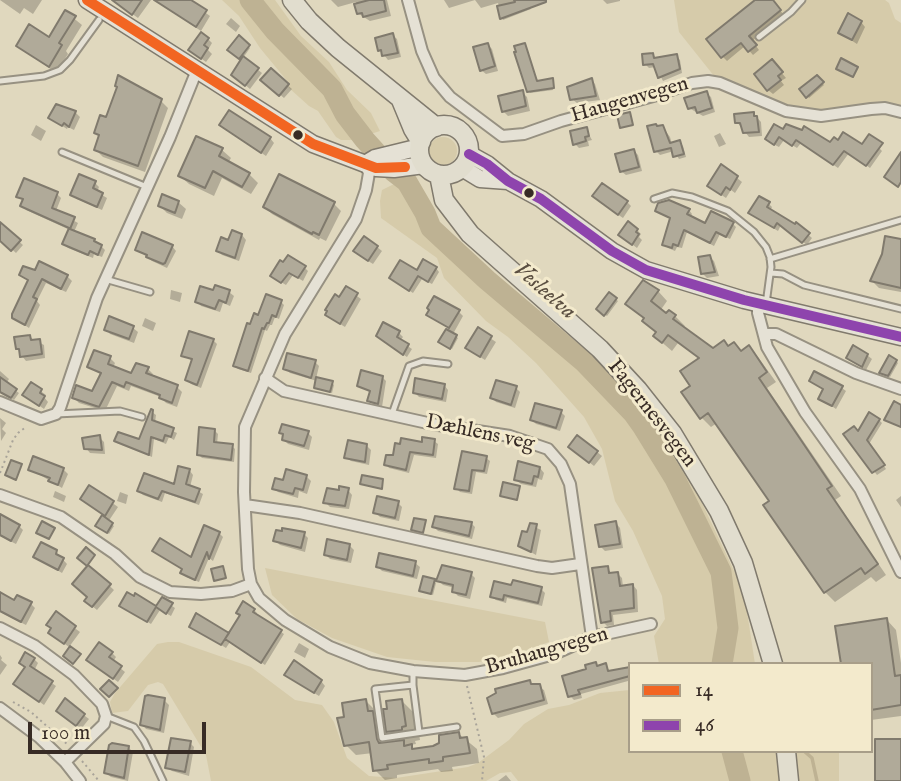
<!DOCTYPE html>
<html>
<head>
<meta charset="utf-8">
<style>
	body { margin:0 }
	#map { position:relative; width:901px; height:781px; overflow:hidden; background:#e0d8be; font-family:"IM FELL English",serif }
	canvas { display:block }
	.legend { position:absolute; left:628px; top:662px; width:245px; height:91px; box-sizing:border-box; background:#f3eacc; border:2px solid #a89e89; margin:0; padding:9px 12px; list-style:none; font-size:21px; color:#372b25 }
	.legend li { display:flex; align-items:center; gap:14px; height:35px }
	.legend b { width:35px; border:2px solid #a89e89 }
	.scale { position:absolute; left:28px; top:722px; width:178px; height:32px; box-sizing:border-box; border:4px solid #372b25; border-top:0; padding-left:9px; font-size:21px; line-height:24px; white-space:nowrap; color:#372b25; -webkit-text-stroke:5px #f3eacc; paint-order:stroke }
</style>
</head>
<body>
<div id="map">
<canvas width="901" height="781"></canvas>
<ul class="legend">
<li><b style="height:9px;background:#f26522"></b>14</li>
<li><b style="height:9px;background:#8e44ad"></b>46</li>
</ul>
<div class="scale">100 m</div>
</div>
<script>
const context = document.querySelector('canvas').getContext('2d');
context.lineJoin = 'round';
function paint(path, color) {
  context.fillStyle = color;
  context.fill(path, 'evenodd');
}
function poly(rows) {
  const path = new Path2D();
  for (const r of rows) {
    if (r.length === 3) {
      path.moveTo(r[0] + r[2], r[1]);
      path.arc(r[0], r[1], r[2], 0, 2 * Math.PI);
      continue;
    }
    path.moveTo(r[0], r[1]);
    for (let i = 2; i < r.length; i += 2) path.lineTo(r[i], r[i + 1]);
  }
  return path;
}
function trace(path, color, width, dash) {
  context.strokeStyle = color;
  context.lineWidth = width;
  context.lineCap = dash ? 'butt' : 'round';
  context.setLineDash(dash || []);
  context.stroke(path);
}
function drawText(font, color, halo, rows, align = 'center') {
  context.font = font + ' "IM FELL English",serif';
  context.lineWidth = 6;
  context.setLineDash([]);
  context.textBaseline = 'middle';
  context.strokeStyle = halo;
  context.fillStyle = color;
  for (const [text, x, y, turn = 0] of rows) {
    context.save();
    context.translate(x, y);
    context.rotate((+turn || 0) * Math.PI / 180);
    context.textAlign = isNaN(turn) ? turn : align;
    if (halo) context.strokeText(text, 0, 0);
    context.fillText(text, 0, 0);
    context.restore();
  }
}
paint(poly([
	[222,0,275,0,301,36,329,62,347,90,371,113,380,131,352,140,341,140,336,137,318,111,309,106,289,88,288,82,260,48,239,16],
	[674,0,885,0,889,3,895,19,901,23,901,110,819,119,722,86,679,32],
	[443,151,14],
	[396,183,401,185,415,214,503,305,548,344,569,349,585,348,590,351,600,364,617,378,642,406,693,484,744,592,755,664,659,664,654,636,665,619,662,596,633,531,615,501,602,449,584,417,536,363,508,337,486,321,444,278,437,258,381,218,380,201,382,190],
	[265,568,545,622,549,642,522,652,479,662,435,662,387,657,332,638,297,619,272,595],
	[168,642,179,642,251,667,295,700,322,705,334,722,347,758,369,776,396,778,468,767,478,763,509,740,524,724,548,709,569,705,600,693,630,690,630,751,839,751,839,781,518,781,511,772,500,773,486,781,211,781,206,755,163,684,158,682,148,685,128,711,112,713,110,702,115,693,157,644]
]), '#d6cbaa');
paint(poly([
	[0,0,42,0,33,14,24,8,20,14],
	[113,0,151,0,138,18],
	[154,0,188,0,210,16,201,31],
	[331,0,387,0,391,16,370,21,359,14,356,2,338,7],
	[444,0,528,0,531,9,503,20,498,3,481,8,475,0,449,8],
	[603,0,620,0,620,1,607,4],
	[757,0,771,0,784,15,752,41,759,50,753,55,745,46,727,61,723,57],
	[66,12,82,25,66,51,68,54,56,73,18,46,50,39],
	[231,18,240,26,236,32,226,24],
	[861,22,865,27,857,44,840,33],
	[392,35,397,39,401,57,388,60,380,50],
	[239,38,250,48,243,58,262,73,250,89,238,79,242,61,230,50],
	[208,39,212,43,208,50,212,54,206,62,195,54],
	[488,45,492,49,498,71,486,74,481,70],
	[652,55,657,59,676,56,680,60,682,73,663,81,656,67,649,68,645,64],
	[776,66,786,78,781,81,784,85,773,94,768,90],
	[271,71,292,89,284,98,267,84],
	[817,77,824,85,809,98,802,89],
	[551,80,553,90,530,93,529,91,537,82],
	[591,80,595,84,600,100,577,103,572,99],
	[522,92,527,97,530,111,508,116,503,111],
	[706,93,711,97,715,112,703,116,689,108],
	[161,101,168,108,145,172,103,157,96,150,100,137,96,132,107,119],
	[75,112,80,117,74,130,68,127,67,129,50,118],
	[753,113,761,122,762,136,749,137,737,122],
	[36,125,46,131,41,141,31,135],
	[662,126,670,137,672,144,679,142,683,146,686,157,679,159,674,151,660,155,656,151],
	[775,127,831,144,878,147,882,151,870,168,849,153,838,168,801,143,797,148,784,140,779,147,771,143],
	[226,129,270,138,274,143,266,156],
	[586,129,592,140,588,141,589,146,579,148,575,144],
	[720,133,726,144,719,147,714,136],
	[222,150,231,158,228,163,249,174,258,183,251,194,222,178,214,196,189,184,180,176],
	[634,151,638,155,642,171,626,175,621,171],
	[722,166,742,182,735,193,731,190,726,198,714,190],
	[95,183,99,187,97,192,107,198,102,210,77,199,72,195],
	[57,194,61,198,56,211,78,223,74,232,94,240,101,246,105,250,102,257,94,254,93,258,68,248,64,244,70,230,26,210,22,205,24,201,18,196],
	[598,201,627,202,631,206,623,218],
	[178,202,186,209,182,219,167,213,160,206],
	[334,204,341,211,326,241,320,238,319,240,272,214,265,207],
	[769,204,772,207,770,211,795,226,796,224,812,238,807,245,781,225,778,231,753,216],
	[689,210,692,214,690,218,706,226,733,224,736,227,730,239,720,234,714,246,687,232,682,248,677,247,675,251,668,248,664,245,672,220,657,211],
	[0,225,23,245,16,253,0,238],
	[637,230,641,234,639,237,642,240,637,248,625,239],
	[242,235,246,240,239,261,222,255,218,251],
	[901,241,901,292,879,288,872,281,883,255],
	[172,246,176,251,167,268,152,261,137,249],
	[377,247,382,251,373,264,360,256],
	[709,257,714,261,719,276,707,278,703,274],
	[284,265,305,268,308,271,303,281,293,275,286,285,276,279],
	[436,268,439,272,432,284,422,279,413,293,394,281,417,272],
	[21,274,67,276,72,281,66,292,46,283,37,301,40,305,29,328,14,318,30,281],
	[216,287,229,292,234,296,230,306,223,303,220,312,201,306,197,301,214,293],
	[346,288,361,299,345,327,332,319],
	[171,290,182,293,180,302,170,299],
	[658,291,667,301,660,311,667,316,675,316,685,326,683,328,713,350,729,348,742,352,749,348,758,357,776,382,767,388,841,496,835,500,886,575,876,582,871,577,835,602,825,592,771,501,717,423,711,427,701,417,692,386,700,359,678,343,672,351,665,345,655,336,657,333,644,321,645,320,628,304],
	[609,294,618,301,607,316,598,309],
	[281,302,284,305,279,319,275,317,272,325,270,325,267,331,265,330,251,373,238,369,235,366,251,326,259,317],
	[459,312,463,316,453,334,458,338,452,349,440,342,448,328,428,315],
	[145,318,156,323,153,331,142,326],
	[133,328,138,332,134,343,110,334,106,329],
	[478,330,496,342,485,360,472,352],
	[399,333,403,337,400,341,412,349,407,357,384,342],
	[29,337,44,345,45,358,26,361,22,356,18,349],
	[213,340,217,344,201,388,191,384,187,380,193,361,183,355],
	[867,355,872,359,866,370,848,358],
	[110,358,115,363,113,368,132,375,148,369,153,374,151,377,177,387,182,392,177,407,166,403,161,397,131,386,129,391,117,386,105,411,79,403,74,398,93,393,102,375,89,367],
	[896,361,898,363,890,377,884,375],
	[315,362,319,366,316,379,332,383,334,385,332,393,317,389,317,381,290,373,285,368],
	[0,371,9,379,6,384,19,393,14,400,0,390],
	[382,377,386,381,382,407,373,405,369,401,372,392,359,385],
	[811,381,842,388,846,391,836,409,820,398,824,390],
	[31,384,46,395,44,397,48,402,44,409,24,395],
	[444,385,448,390,446,402,419,397,415,393],
	[516,388,520,392,515,408,496,402,492,398],
	[152,412,156,415,155,423,177,433,174,440,169,437,166,444,154,439,152,457,117,441,140,441],
	[561,412,565,416,560,431,536,424,532,420],
	[0,418,6,423,2,429,6,433,1,441],
	[879,420,882,423,869,444,886,469,877,475,845,434,858,434],
	[214,430,218,434,217,444,232,446,235,449,234,462,202,458,198,454],
	[308,433,312,437,309,450,288,444,284,440],
	[99,437,104,442,105,454,90,453,86,448],
	[434,441,438,444,436,458,414,455,409,473,389,468,386,464,394,456],
	[366,445,371,450,369,465,351,461,346,457],
	[575,451,597,452,602,456,594,466],
	[463,453,486,458,490,461,487,474,476,472,472,494,460,492,456,488],
	[180,468,190,471,193,475,190,487,203,494,199,505,165,493,162,502,143,495,139,491,175,486],
	[540,468,544,473,542,480,538,479,536,487,521,484,516,480],
	[30,469,63,469,68,474,62,488],
	[306,476,311,481,307,494,299,491,298,498,278,492,274,488,284,482],
	[90,487,118,507,108,522,114,526,109,534,98,526,105,515],
	[348,490,352,495,349,509,330,507,325,502],
	[55,491,66,496,64,502,53,497],
	[120,492,128,495,126,504,117,501],
	[901,496,901,507,896,500],
	[398,503,402,507,399,521,380,517,375,512],
	[0,519,19,526,23,530,16,544,0,536],
	[616,523,620,528,623,548,605,551,600,546],
	[472,524,475,527,472,539,438,531,434,527],
	[531,525,541,530,536,555,520,546],
	[219,533,223,537,213,561,209,558,199,582,186,577,182,573,183,570,154,551,192,559],
	[304,534,308,538,305,552,280,545,275,540],
	[349,545,354,550,351,563,330,559,326,555],
	[56,552,67,564,62,573,35,557],
	[415,563,420,567,417,579,382,571,378,567],
	[89,567,114,590,97,610,86,601,89,597],
	[607,568,612,574,617,573,622,578,623,587,633,585,637,590,638,612,613,615,614,625,607,626,603,622],
	[471,574,475,578,470,599,458,596,454,592,455,588,443,585,438,580],
	[434,581,436,583,433,595,421,591],
	[513,587,541,589,545,593,542,606,507,598,506,603,496,600,492,597],
	[0,594,15,602,31,604,35,608,26,625,0,612],
	[135,596,157,608,162,599,175,608,171,616,160,610,151,624,121,606],
	[254,610,257,613,256,615,284,634,265,665,230,642,226,648,191,626,228,634],
	[56,614,80,632,69,647,55,637],
	[887,620,896,630,901,663,901,716,871,720,871,664],
	[299,643,309,649,305,658,294,652],
	[112,653,116,657,113,662,125,672,118,682,93,664],
	[0,655,2,658,1,660,7,665,0,675],
	[34,659,38,663,34,671,56,686,44,705,15,684],
	[595,664,599,667,605,665,610,672,630,668,630,686,628,681,581,694,582,698,574,700,570,696],
	[291,679,321,681,325,686,319,696],
	[529,682,544,690,548,704,498,718,493,713],
	[164,700,169,705,164,733,146,729,142,724],
	[65,701,89,719,81,729,62,715],
	[366,701,376,711,382,723,386,744,399,742,388,731,402,701,416,715,420,740,415,741,416,744,410,745,415,750,440,745,459,734,477,749,479,763,452,767,453,771,441,772,438,769,397,775,397,778,385,780,375,770,373,753,356,755,346,745,346,719],
	[190,743,194,747,189,776,172,771,167,767],
	[129,748,133,752,128,781,111,777,106,773],
	[506,775,511,781,498,781]
]), '#0003');
trace(poly([
	[804,751,812,758,817,781]
]), '#beb293', 3.5);
trace(poly([
	[250,0,275,31,332,89,345,114,365,140,394,172,407,182,425,213,431,228,487,280,584,362,633,413,643,427,675,479,721,572,728,628,722,664],
	[732,751,740,781]
]), '#beb293', 21);
const building = poly([
	[112,0,142,0,132,15,112,0],
	[154,0,191,0,207,10,196,27,154,0],
	[369,0,384,0,386,11,363,17,362,13,357,14,354,4,369,0],
	[514,0,546,0,546,2,500,19,497,6,515,2,514,0],
	[755,0,773,0,781,10,749,36,757,45,748,52,741,43,721,58,706,39,755,0],
	[65,10,76,16,59,43,62,45,49,67,16,46,29,24,49,37,65,10],
	[848,13,862,21,852,40,838,33,848,13],
	[201,32,209,38,204,45,208,48,201,59,188,50,201,32],
	[393,33,398,53,382,56,381,50,378,51,375,38,393,33],
	[239,35,250,45,239,59,227,50,239,35],
	[488,43,495,66,480,71,473,47,488,43],
	[525,43,537,81,553,78,554,88,527,92,514,52,516,52,514,46,525,43],
	[653,53,654,58,677,54,680,69,658,78,653,64,643,65,642,54,653,53],
	[243,56,259,68,245,86,231,75,243,56],
	[841,58,858,67,853,77,836,69,841,58],
	[772,59,783,72,778,76,781,80,767,91,754,74,772,59],
	[271,68,289,84,279,96,260,80,271,68],
	[118,75,162,99,138,166,94,150,99,135,94,133,100,115,106,117,117,87,115,86,118,75],
	[817,75,824,82,806,98,799,89,817,75],
	[592,78,596,96,570,100,567,87,592,78],
	[523,90,526,106,502,112,498,96,523,90],
	[707,91,712,108,697,113,695,107,688,109,684,98,707,91],
	[56,104,76,111,69,127,64,123,62,126,48,118,56,104],
	[229,110,271,137,261,153,219,125,229,110],
	[630,112,633,125,620,128,617,115,630,112],
	[754,112,754,116,757,116,759,132,743,133,740,123,735,123,734,114,754,112],
	[656,124,657,126,663,125,670,143,680,140,684,154,673,157,671,148,654,152,647,126,656,124],
	[774,124,783,129,786,124,802,130,804,126,830,142,834,137,838,140,843,132,862,144,869,134,883,143,866,166,844,151,833,165,796,140,792,146,779,137,774,145,765,139,774,124],
	[587,127,589,136,585,137,586,141,573,145,570,131,587,127],
	[196,136,223,148,219,156,250,173,242,187,213,171,205,188,178,176,196,136],
	[634,149,639,167,620,172,615,154,634,149],
	[901,152,901,182,898,187,884,177,901,152],
	[721,164,738,176,730,190,726,187,721,195,707,186,721,164],
	[79,174,96,181,93,188,103,193,97,207,70,195,79,174],
	[279,174,335,202,319,235,313,232,312,234,263,207,279,174],
	[24,178,58,192,52,208,75,217,70,229,95,239,94,241,102,245,98,255,90,251,88,255,62,244,69,228,20,206,23,199,16,197,24,178],
	[602,183,628,201,618,215,592,196,602,183],
	[162,194,179,201,175,213,158,206,162,194],
	[759,196,770,202,767,207,795,224,796,222,810,233,802,243,777,223,774,228,748,213,759,196],
	[669,200,690,209,687,214,705,223,711,211,734,222,726,237,716,232,710,243,684,230,678,246,673,244,672,248,662,245,670,218,655,211,658,203,669,200],
	[628,221,638,229,636,232,639,234,632,245,618,235,628,221],
	[0,222,21,240,11,251,0,241,0,222],
	[232,230,242,234,235,258,216,251,221,237,228,240,232,230],
	[142,232,173,245,165,263,163,264,146,257,147,255,135,250,142,232],
	[364,236,378,246,368,261,353,251,364,236],
	[885,236,901,239,901,288,870,281,882,254,885,236],
	[288,255,306,266,298,278,289,273,281,283,270,276,280,260,283,262,288,255],
	[710,255,715,272,701,274,698,257,710,255],
	[423,259,437,267,428,282,418,276,409,291,389,278,400,260,417,270,423,259],
	[39,261,68,275,61,289,42,279,33,297,37,299,25,325,12,318,12,314,28,280,19,275,23,266,35,270,39,261],
	[643,280,659,290,651,301,666,313,669,310,676,315,673,319,713,348,724,340,728,346,734,342,741,351,749,345,767,372,759,378,832,486,827,489,878,564,865,574,861,568,824,593,763,505,769,501,708,413,700,419,681,392,690,386,680,371,699,358,668,335,662,343,653,336,656,332,642,321,644,318,625,304,643,280],
	[215,285,230,290,226,303,219,300,215,309,195,302,200,286,213,290,215,285],
	[346,286,358,293,340,324,325,315,327,311,325,310,335,294,339,297,346,286],
	[609,292,617,298,604,316,596,309,609,292],
	[266,294,282,300,276,317,272,315,269,323,267,323,264,329,262,328,248,371,233,366,247,323,250,324,254,313,258,315,266,294],
	[434,296,460,310,449,328,426,315,429,310,427,308,434,296],
	[109,316,134,326,129,339,104,330,109,316],
	[383,322,400,331,397,337,409,344,403,355,376,336,383,322],
	[478,327,492,336,480,357,465,348,478,327],
	[446,329,457,335,450,349,438,342,446,329],
	[189,331,214,339,197,385,185,380,192,359,181,356,189,331],
	[30,335,31,340,40,339,42,354,20,357,19,349,16,349,14,337,30,335],
	[853,345,868,354,862,367,846,358,853,345],
	[94,350,111,356,108,364,131,373,136,363,149,367,146,373,178,385,172,403,159,398,160,395,126,382,124,387,112,382,99,407,72,398,76,385,92,391,101,373,87,367,94,350],
	[287,353,316,360,311,378,283,369,287,353],
	[889,355,897,360,888,376,879,373,889,355],
	[361,370,383,376,378,404,367,401,370,391,357,386,361,370],
	[814,371,843,386,832,406,818,399,823,389,809,381,814,371],
	[0,377,17,389,11,398,0,392,0,377],
	[316,377,333,381,330,392,314,388,316,377],
	[415,378,445,384,442,399,413,393,415,378],
	[496,380,517,386,511,405,490,398,496,380],
	[31,382,42,389,40,393,45,396,39,406,22,395,31,382],
	[894,401,901,405,901,427,884,420,894,401],
	[535,403,562,410,556,428,530,420,535,403],
	[151,409,153,410,152,420,174,428,171,437,165,435,163,441,151,437,149,455,114,441,118,432,139,439,151,409],
	[869,412,880,419,867,440,885,465,872,473,843,434,854,426,858,431,869,412],
	[282,424,309,431,304,446,282,440,283,434,279,433,282,424],
	[199,427,215,429,214,442,233,444,231,460,197,455,199,427],
	[100,435,102,450,84,449,82,438,100,435],
	[577,435,598,451,589,463,568,447,577,435],
	[422,437,435,439,433,455,410,452,406,470,384,465,386,455,393,455,395,443,400,444,401,438,422,442,422,437],
	[348,440,367,444,365,462,344,458,348,440],
	[462,451,487,456,484,471,472,470,469,491,454,489,462,451],
	[33,456,64,468,58,485,48,481,50,478,28,470,33,456],
	[11,460,22,464,16,480,5,475,11,460],
	[518,461,540,467,538,477,534,476,532,484,514,480,518,461],
	[178,466,190,469,186,484,200,489,195,502,162,491,158,499,137,491,144,473,174,484,178,466],
	[286,469,307,475,303,490,295,488,293,494,272,489,275,478,283,480,286,469],
	[362,475,383,479,382,489,360,484,362,475],
	[503,482,520,486,517,500,500,496,503,482],
	[89,485,114,501,105,516,80,499,89,485],
	[339,486,349,488,345,506,323,503,327,488,339,490,339,486],
	[377,496,399,501,395,518,373,513,377,496],
	[0,514,20,525,11,541,0,535,0,514],
	[102,515,113,523,107,533,95,526,102,515],
	[435,516,472,522,469,536,432,527,435,516],
	[414,518,426,520,423,533,411,530,414,518],
	[42,521,55,528,49,539,36,533,42,521],
	[616,521,620,544,599,547,595,525,616,521],
	[530,523,537,524,531,552,518,546,522,531,527,532,530,523],
	[204,525,220,532,209,559,207,552,195,580,180,573,182,569,152,551,160,538,191,557,204,525],
	[282,528,305,532,301,548,273,541,276,530,282,531,282,528],
	[327,539,350,544,347,560,324,555,327,539],
	[41,542,57,550,56,554,64,558,58,570,33,557,41,542],
	[86,547,95,555,87,566,77,558,86,547],
	[379,553,416,561,413,576,376,567,379,553],
	[88,565,111,584,92,607,84,601,87,597,72,584,88,565],
	[442,565,472,572,466,595,452,592,453,585,436,581,442,565],
	[223,566,226,578,214,581,211,569,223,566],
	[608,566,609,573,618,572,620,586,633,584,634,608,610,611,611,621,601,623,592,568,608,566],
	[423,576,435,579,431,594,419,591,423,576],
	[513,580,542,587,538,603,504,595,503,600,490,597,494,581,511,585,513,580],
	[0,592,14,600,17,595,32,602,21,622,0,611,0,592],
	[127,592,134,596,135,593,156,606,162,597,173,603,166,614,156,607,147,622,119,606,127,592],
	[243,601,255,609,253,612,282,630,261,663,225,639,240,615,236,613,243,601],
	[56,611,76,626,64,644,48,633,51,628,46,625,56,611],
	[196,613,229,633,221,645,189,627,196,613],
	[887,618,895,676,901,675,901,705,871,710,871,664,841,664,835,626,887,618],
	[99,642,113,652,109,657,122,666,113,679,86,660,99,642],
	[70,646,81,654,73,664,63,656,70,646],
	[25,652,35,658,30,666,53,681,39,702,13,684,25,667,19,663,25,652],
	[294,660,322,680,314,693,284,675,294,660],
	[596,662,597,666,606,663,608,671,630,667,630,676,578,690,580,694,568,697,562,676,586,669,585,665,596,662],
	[109,680,118,688,109,697,100,689,109,680],
	[530,680,531,684,540,684,544,700,492,714,487,698,496,693,495,689,530,680],
	[148,695,165,698,160,730,140,725,145,696,148,695],
	[65,698,85,714,76,726,56,711,65,698],
	[366,699,368,711,373,711,377,739,379,743,404,740,404,746,412,744,412,749,433,746,439,743,439,735,459,732,460,738,467,737,470,753,443,757,443,761,429,763,429,759,387,765,388,769,373,771,369,742,344,746,337,718,344,717,342,703,366,699],
	[402,699,406,726,402,727,402,730,386,732,383,709,387,709,386,701,402,699],
	[171,738,191,741,185,772,165,768,171,738],
	[875,739,901,739,901,781,875,781,875,739],
	[112,743,129,746,124,778,104,773,109,745,112,743]
]);
paint(building, '#b0aa99');
trace(building, '#807a6d', 2);
const lane = poly([
	[759,37,791,12,802,0],
	[0,81,44,76,60,70,70,60,99,20],
	[62,152,147,187],
	[654,199,672,193,692,197,728,211,754,232,766,247,770,257,771,267,766,304],
	[770,259,901,220],
	[771,273,783,274,804,285,901,309],
	[105,279,150,292],
	[56,414,120,411,142,417],
	[392,414,409,366,423,361,448,364],
	[413,671,413,685,375,689,382,738,457,727],
	[413,685,419,732],
	[106,716,134,727,144,741,163,781]
]);
const street = poly([
	[408,0,422,51,434,78,450,97,502,136,524,134,561,121,657,95,692,83,708,81,720,83,786,111,821,116,871,109,885,108,901,112],
	[365,164,369,173,366,190,356,219,285,334,245,427,244,492,248,569,251,584,259,598,285,620,330,647,370,663,413,671,465,675,503,668,554,654,592,637,651,624],
	[758,302,758,313,767,347,805,412,860,489,901,572],
	[764,334,776,334,856,373,901,389],
	[265,378,284,391,432,424,510,436,548,449,561,464,570,484,592,637],
	[0,402,41,419,56,414,60,408,97,298,170,137,197,70],
	[0,495,61,517,115,554,140,577,170,592,201,594,232,591,251,584],
	[245,505,300,513,537,566,552,568,580,564],
	[0,628,35,646,74,675,102,704,106,716,104,724,65,762],
	[0,708,39,737,65,762,80,781]
]);
const secondary = poly([
	[87,0,313,144,376,168,394,169,424,165],
	[469,154,487,164,508,181,541,199,612,251,646,270,744,300,901,337],
	[365,164,375,158,420,147],
	[462,168,480,179,508,181]
]);
const primary = poly([
	[292,0,309,21,338,48,436,127],
	[401,100,413,129,421,142],
	[444,150,25],
	[439,175,444,200,470,234,600,349,638,390,672,433,719,511,743,563,773,664],
	[786,751,789,781]
]);
trace(lane, '#979182', 9);
trace(street, '#979182', 14);
trace(secondary, '#807a6d', 19);
trace(primary, '#807a6d', 21);
trace(poly([
	[0,473,13,440,18,433,26,427],
	[467,686,484,757,482,781],
	[13,702,31,712,67,744],
	[82,761,99,781]
]), '#a8a399', 2, [2, 3.5]);
trace(lane, '#e5e1d5', 5);
trace(street, '#e5e1d5', 10);
trace(secondary, '#e5e1d5', 16);
trace(primary, '#e1ddce', 18);
trace(poly([
	[87,0,313,144,376,168,405,167]
]), '#f26522', 10);
trace(poly([
	[469,154,487,164,508,181,541,199,612,251,646,270,744,300,901,337]
]), '#8e44ad', 10);
for (const [x, y, r, color] of [
	[298,135,6,"#372b25"],
	[529,193,6,"#372b25"]
]) {
  const dot = new Path2D();
  dot.arc(x, y, r, 0, 2 * Math.PI);
  context.fillStyle = color;
  context.fill(dot);
  trace(dot, '#f3eacc', 2.5);
}
drawText('21px', '#372b25', '#f3eacc', [
	["Haugenvegen",630,101,-16],
	["Fagernesvegen",651,414,52],
	["Dæhlens veg",480,434,12],
	["Bruhaugvegen",547,652,-16]
]);
drawText('italic 23px', '#5b4f41', '#f3eacc', [
	["Vesleelva",544,292,41]
]);
</script>
</body>
</html>
